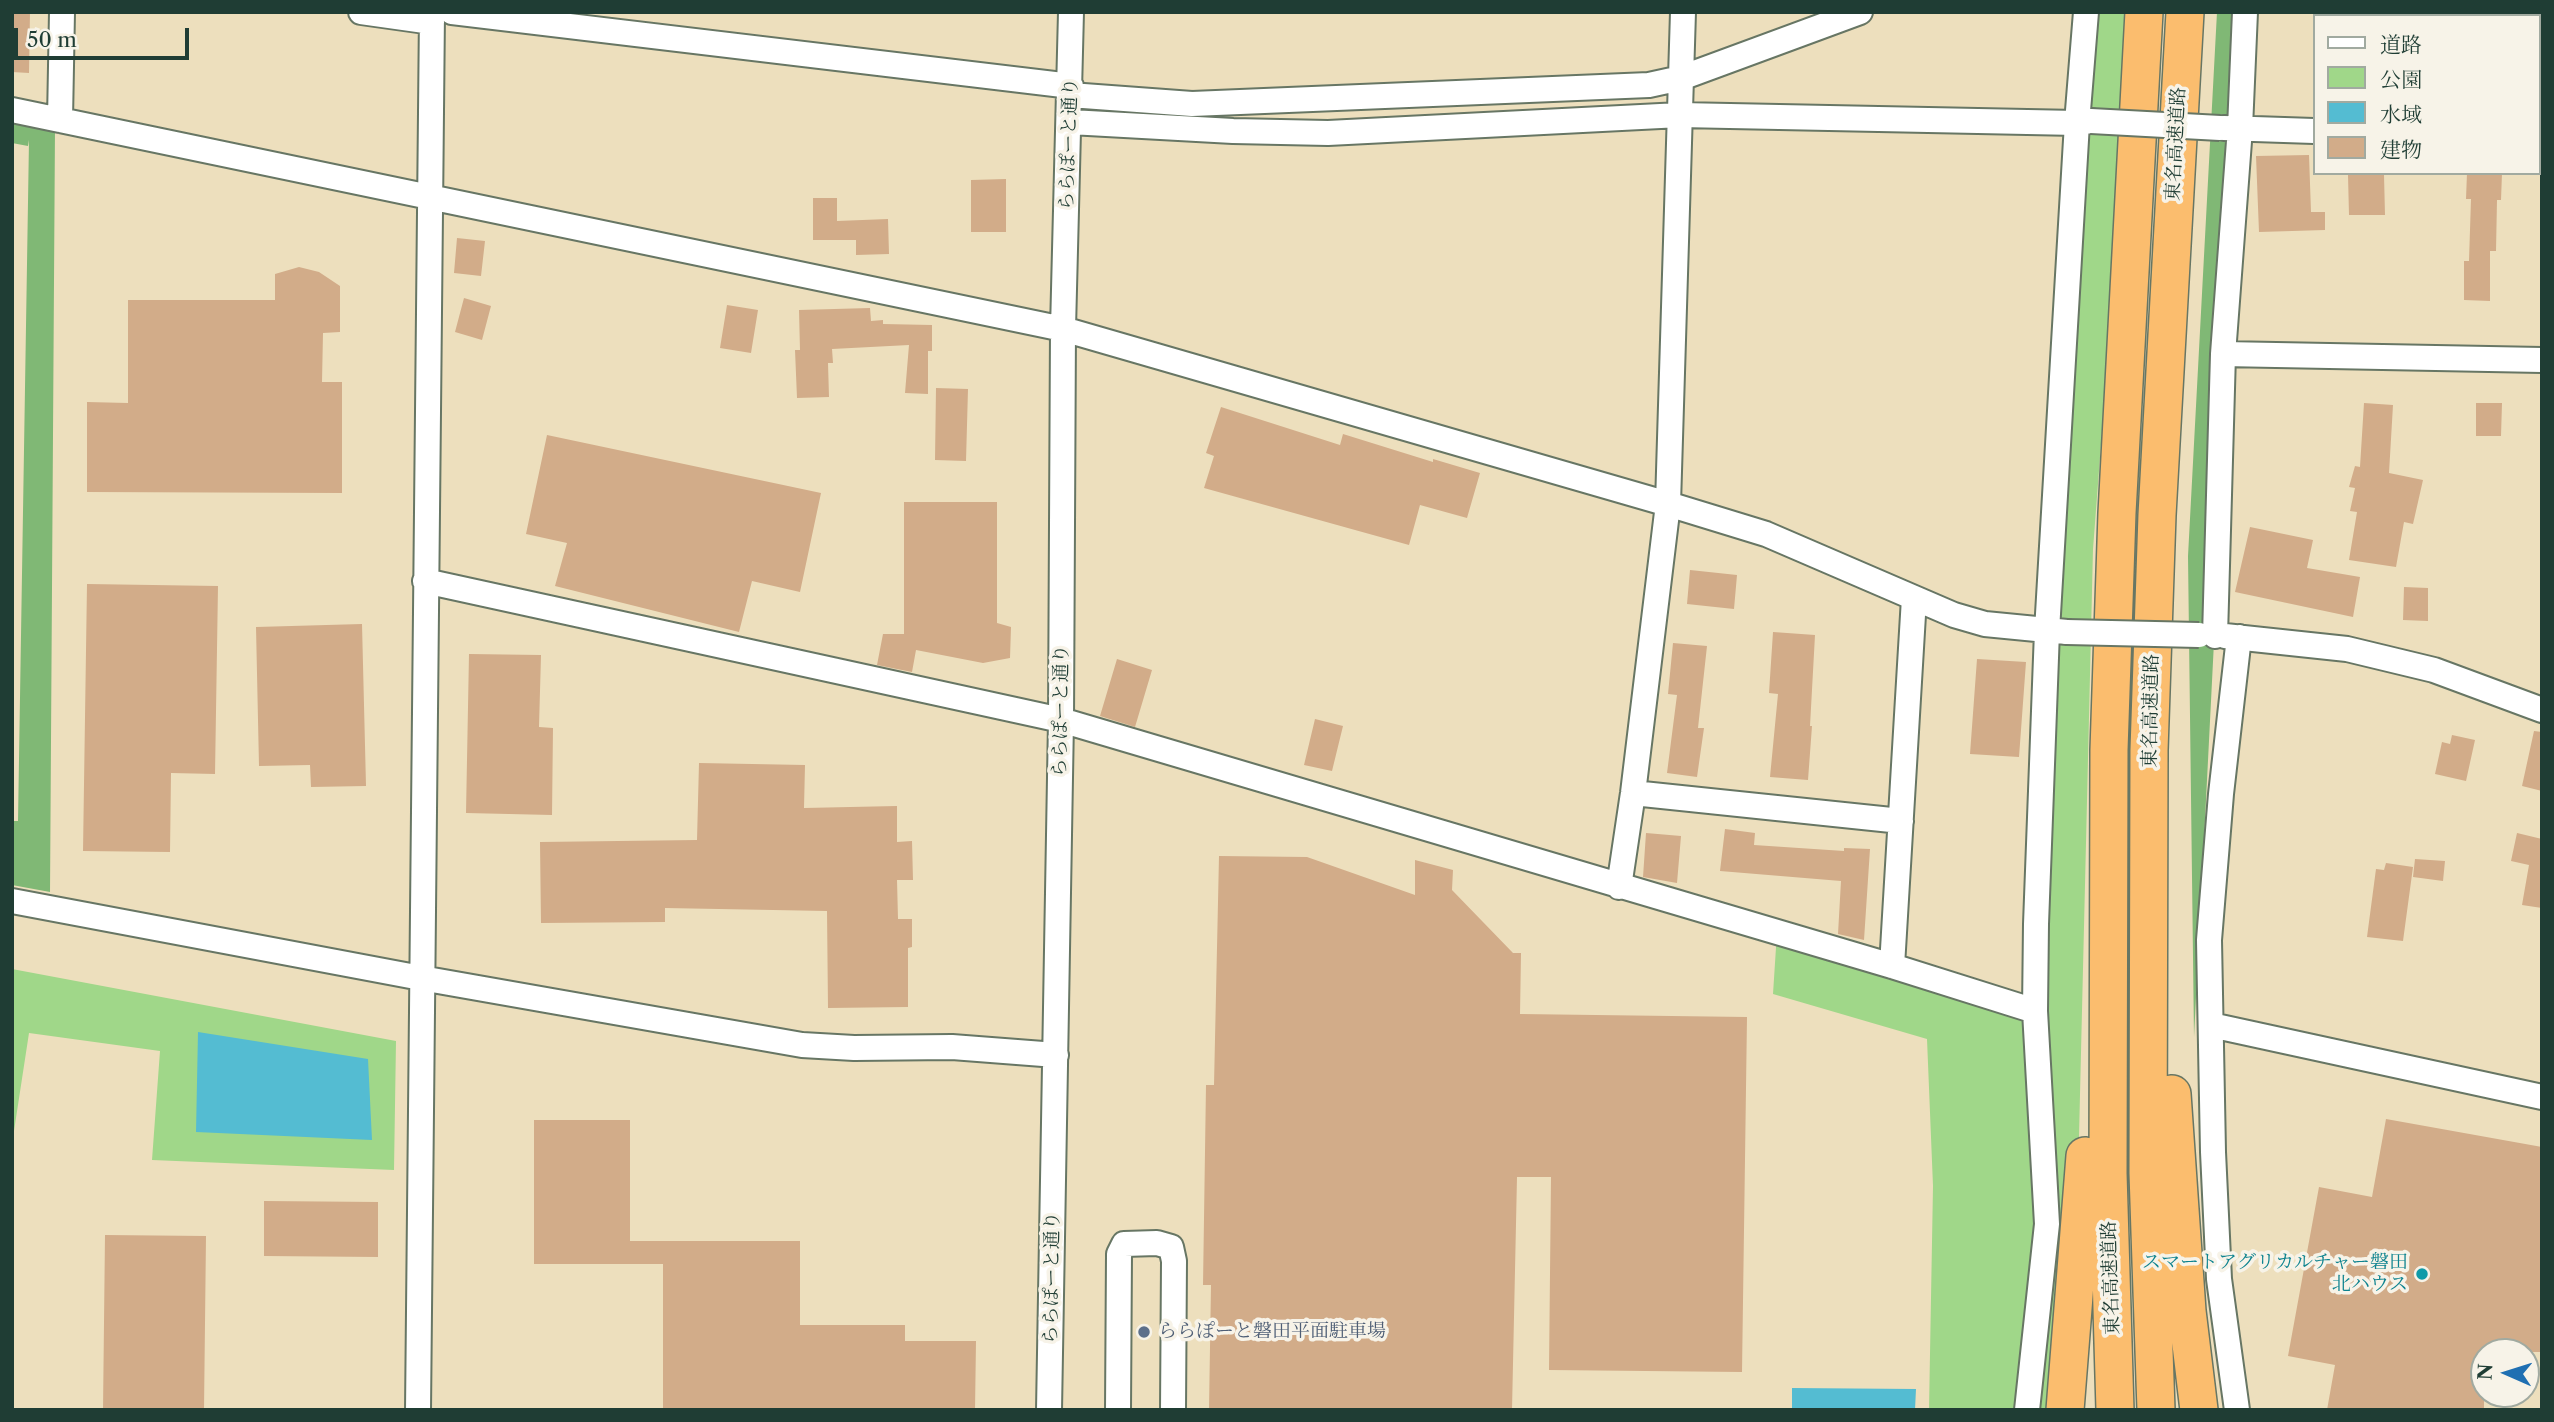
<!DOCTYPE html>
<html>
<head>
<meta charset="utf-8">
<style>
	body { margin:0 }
	#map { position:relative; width:2554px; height:1422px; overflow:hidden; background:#eddfbd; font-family:"Libre Caslon Text","Noto Serif JP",serif }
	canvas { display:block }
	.frame { position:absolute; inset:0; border:14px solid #1f3d34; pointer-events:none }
	.legend { position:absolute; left:2313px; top:14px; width:228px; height:161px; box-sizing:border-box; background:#f7f3e8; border:2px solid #a1aaa0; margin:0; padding:9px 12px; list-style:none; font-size:21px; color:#1f3d34 }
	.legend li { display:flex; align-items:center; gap:14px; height:35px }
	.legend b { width:35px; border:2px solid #a1aaa0 }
	.north { position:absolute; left:2470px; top:1338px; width:70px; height:70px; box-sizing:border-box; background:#f7f3e8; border:2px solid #a1aaa0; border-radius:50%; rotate:273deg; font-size:19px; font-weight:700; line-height:28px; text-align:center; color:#1f3d34 }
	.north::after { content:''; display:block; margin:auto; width:24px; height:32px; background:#1f6fb2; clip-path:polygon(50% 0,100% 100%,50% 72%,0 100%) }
	.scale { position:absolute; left:14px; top:28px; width:175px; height:32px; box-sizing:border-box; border:4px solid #1f3d34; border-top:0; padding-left:9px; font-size:21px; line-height:24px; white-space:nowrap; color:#1f3d34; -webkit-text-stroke:5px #f7f3e8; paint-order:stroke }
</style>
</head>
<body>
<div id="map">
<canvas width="2554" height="1422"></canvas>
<div class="frame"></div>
<ul class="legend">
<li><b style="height:9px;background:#fff"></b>道路</li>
<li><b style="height:19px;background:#a0d789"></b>公園</li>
<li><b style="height:19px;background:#54bcd2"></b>水域</li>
<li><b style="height:19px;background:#d2ac89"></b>建物</li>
</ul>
<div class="north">N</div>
<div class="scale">50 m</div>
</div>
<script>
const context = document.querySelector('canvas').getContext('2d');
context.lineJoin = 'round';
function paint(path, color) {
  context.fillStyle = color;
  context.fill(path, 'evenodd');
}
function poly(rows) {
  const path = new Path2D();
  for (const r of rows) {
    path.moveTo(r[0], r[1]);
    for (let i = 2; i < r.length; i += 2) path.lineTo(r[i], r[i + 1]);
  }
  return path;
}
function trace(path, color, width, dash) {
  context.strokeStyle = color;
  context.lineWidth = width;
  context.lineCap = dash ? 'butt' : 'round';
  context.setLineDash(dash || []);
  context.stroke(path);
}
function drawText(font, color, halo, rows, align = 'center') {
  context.font = font + ' "Libre Caslon Text","Noto Serif JP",serif';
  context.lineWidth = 7;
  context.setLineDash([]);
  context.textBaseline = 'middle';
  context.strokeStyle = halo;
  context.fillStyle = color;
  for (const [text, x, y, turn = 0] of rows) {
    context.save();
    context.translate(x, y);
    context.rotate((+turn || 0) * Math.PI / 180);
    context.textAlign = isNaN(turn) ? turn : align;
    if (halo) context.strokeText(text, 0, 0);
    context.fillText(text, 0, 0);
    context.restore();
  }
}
paint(poly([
	[2092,12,2134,12,2093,549,2078,1178,2062,1410,1929,1410,1933,1186,1927,1039,1773,994,1777,932,2035,1011],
	[12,969,396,1041,394,1170,152,1160,160,1051,29,1033,12,1144]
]), '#a0d789');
paint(poly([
	[2217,12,2251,12,2240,128,2194,1037,2188,556],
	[12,120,55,128,50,892,12,885,12,821,18,821,29,140,28,146,12,143]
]), '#80b875');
paint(poly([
	[198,1032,368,1059,372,1140,196,1132],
	[1792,1388,1916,1389,1915,1410,1792,1410]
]), '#54bcd2');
paint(poly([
	[12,12,30,12,29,73,12,72],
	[2309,155,2311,212,2325,212,2325,230,2259,232,2256,156],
	[2467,173,2502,173,2501,200,2497,200,2496,251,2490,251,2490,301,2464,300,2464,261,2469,261,2471,199,2466,199],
	[2348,175,2384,175,2385,215,2349,215],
	[1006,179,1006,232,971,232,971,180],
	[813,198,837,198,837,221,888,219,889,254,856,255,856,240,813,240],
	[457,238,485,241,481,276,454,273],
	[299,267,319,272,340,286,340,332,323,333,322,382,342,382,342,493,87,492,87,402,128,403,128,300,275,300,275,274],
	[464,298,491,306,482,340,455,332],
	[727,305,758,310,751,353,720,348],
	[870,308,871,321,883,320,883,324,932,325,932,351,928,351,928,394,905,393,909,345,832,349,833,363,828,363,829,397,797,398,795,350,800,350,799,310],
	[936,388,968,389,966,461,935,460],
	[2364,403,2393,405,2389,473,2423,480,2413,524,2404,522,2396,567,2349,560,2357,512,2350,511,2355,488,2349,487,2355,466,2360,467],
	[2476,403,2502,403,2501,436,2476,436],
	[1221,407,1340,445,1343,434,1433,462,1433,459,1480,473,1467,518,1420,505,1409,545,1204,488,1214,456,1206,453],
	[547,435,821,493,800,592,752,581,739,632,555,586,567,543,526,534],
	[904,502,997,502,997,623,1011,627,1010,658,983,663,916,650,912,672,877,665,883,634,904,634],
	[2250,527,2313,540,2307,568,2360,577,2353,617,2235,592],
	[1690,570,1737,575,1734,609,1687,604],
	[87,584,218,586,215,774,171,773,170,852,83,851],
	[2404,587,2428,588,2428,621,2403,620],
	[362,624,366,786,311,787,310,765,259,766,256,627],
	[1773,632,1815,635,1810,726,1812,726,1808,780,1770,777,1778,694,1769,693],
	[1673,643,1707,646,1698,728,1704,728,1697,777,1667,773,1677,695,1668,694],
	[469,654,541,655,539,727,553,728,552,815,466,813],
	[1117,659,1152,670,1135,727,1100,716],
	[1977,659,2026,662,2019,757,1970,754],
	[1315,719,1343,726,1332,771,1304,765],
	[2534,731,2542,732,2542,791,2522,786],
	[2452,735,2475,740,2466,781,2435,774,2442,742,2450,744],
	[699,763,805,765,804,808,897,806,897,842,912,841,913,880,897,880,898,919,912,919,912,947,908,948,908,1007,828,1008,827,911,665,908,665,922,541,923,540,842,697,840],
	[1725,829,1755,833,1754,845,1844,851,1844,848,1870,849,1864,940,1838,934,1841,881,1720,871],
	[1646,833,1681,836,1677,883,1643,877],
	[2517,833,2542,839,2542,908,2522,905,2529,865,2511,861],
	[1219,856,1307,857,1415,895,1415,860,1453,870,1452,890,1513,953,1521,953,1520,1014,1747,1017,1742,1372,1549,1370,1551,1177,1517,1177,1512,1410,1209,1410,1211,1285,1203,1285,1206,1085,1214,1085],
	[2415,859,2445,861,2443,881,2413,877],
	[2386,863,2413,867,2403,941,2367,937,2376,869,2384,870],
	[2386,1119,2542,1147,2542,1352,2484,1352,2484,1410,2327,1410,2335,1365,2288,1356,2319,1187,2372,1197],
	[534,1120,630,1120,630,1241,800,1241,800,1325,905,1325,905,1341,976,1341,975,1410,663,1410,663,1264,534,1264],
	[264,1201,378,1202,378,1257,264,1256],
	[105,1235,206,1236,204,1410,103,1410]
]), '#d2ac89');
const minor = poly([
	[361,12,432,22],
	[452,12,1071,86],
	[1070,95,1192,104,1649,85,1681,78,1860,12],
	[12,110,1063,329,1668,504,1766,534,1954,615,1985,624,2067,632],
	[60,120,62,12],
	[1070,122,1233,131,1328,133,1680,115,2077,123,2091,121],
	[2224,128,2314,131],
	[2538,138,2542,138],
	[2223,354,2542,360],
	[425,581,1061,720,1892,966,2035,1011],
	[2215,636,2223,354,2240,128,2245,12],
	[2225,636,2347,649,2434,670,2542,710],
	[1633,793,1901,821],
	[1619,887,1633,793,1668,504,1683,12],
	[12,901,421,978,802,1045,854,1048,952,1047,1056,1055],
	[1892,966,1914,598],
	[2211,1025,2542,1097],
	[418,1410,432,12],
	[1049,1410,1061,720,1063,329,1071,12],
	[1118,1410,1119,1254,1124,1244,1157,1243,1171,1247,1174,1261,1173,1410],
	[2027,1410,2047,1224,2035,1011,2036,924,2047,631,2077,123,2086,12],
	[2237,1410,2219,1279,2213,1152,2209,940,2221,794,2239,637]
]);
const highway = poly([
	[2172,1094,2187,1311,2199,1410],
	[2065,1410,2085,1156],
	[2115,1410,2108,1173,2109,750,2117,513,2144,12],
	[2156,1410,2148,1173,2149,750,2157,515,2185,12]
]);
trace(minor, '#677664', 28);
trace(highway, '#677664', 40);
trace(minor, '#fff', 24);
trace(highway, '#fbbd6e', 37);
const minorBridge = poly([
	[2091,121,2220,128],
	[2067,632,2199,635]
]);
trace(minorBridge, '#677664', 28, []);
trace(minorBridge, '#fff', 24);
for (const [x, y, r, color] of [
	[2422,1274,7,"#0f9aa8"],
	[1144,1332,7,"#5c6f8a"]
]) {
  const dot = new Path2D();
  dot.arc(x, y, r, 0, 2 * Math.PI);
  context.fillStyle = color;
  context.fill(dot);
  trace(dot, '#f7f3e8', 2.5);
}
drawText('19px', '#1f3d34', '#f7f3e8', [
	["ららぽーと通り",1069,144,-88],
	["東名高速道路",2176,144,-87],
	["ららぽーと通り",1061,711,-89],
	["東名高速道路",2151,711,-89],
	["ららぽーと通り",1052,1278,-89],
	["東名高速道路",2111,1278,-92]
]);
drawText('19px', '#0d838f', '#f7f3e8', [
	["スマートアグリカルチャー磐田",2408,1263],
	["北ハウス",2408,1285]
], 'right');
drawText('19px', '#4e5e75', '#f7f3e8', [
	["ららぽーと磐田平面駐車場",1158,1332]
], 'left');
</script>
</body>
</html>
